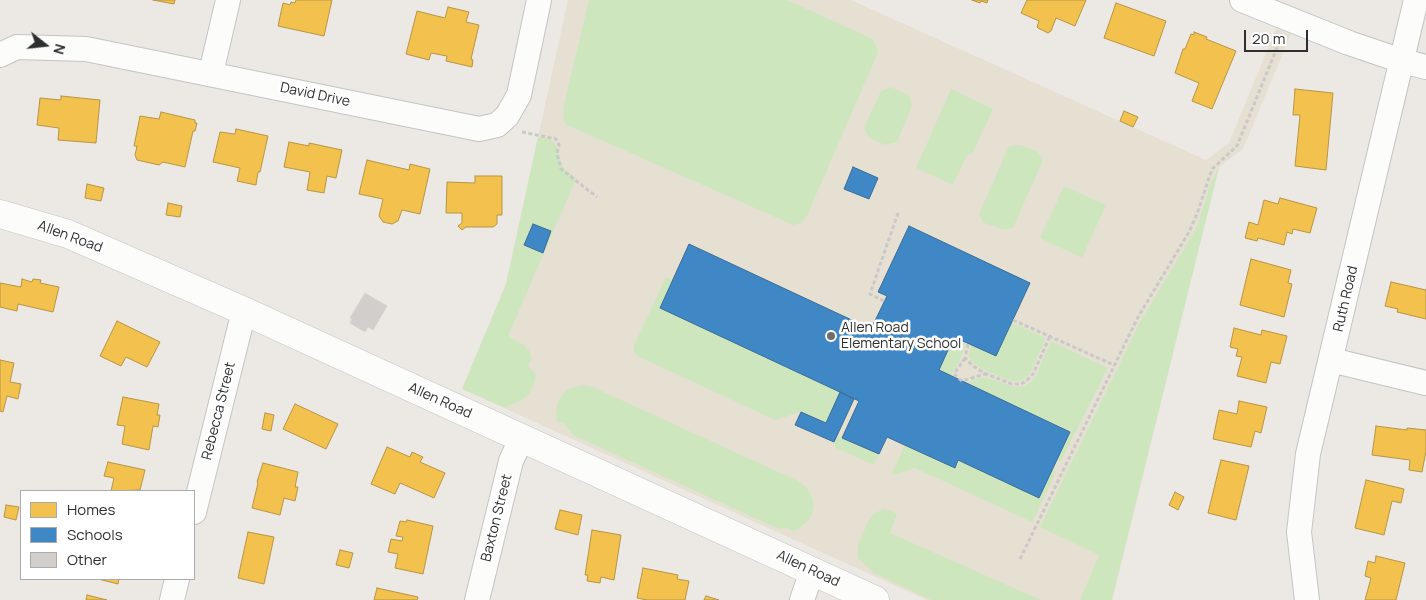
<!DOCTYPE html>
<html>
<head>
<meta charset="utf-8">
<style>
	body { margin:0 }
	#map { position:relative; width:1426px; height:600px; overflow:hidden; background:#ece8e4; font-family:Manrope,sans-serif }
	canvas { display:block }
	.legend { position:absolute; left:20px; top:490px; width:175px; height:90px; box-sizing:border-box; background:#fff; border:1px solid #ababab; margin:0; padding:6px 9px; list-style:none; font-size:15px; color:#2e2e2e }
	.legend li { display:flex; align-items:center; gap:10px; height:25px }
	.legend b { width:25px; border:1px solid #ababab }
	.north { position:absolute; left:20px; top:20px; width:50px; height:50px; -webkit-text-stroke:4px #fff; paint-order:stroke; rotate:106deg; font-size:14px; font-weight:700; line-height:20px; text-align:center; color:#2e2e2e }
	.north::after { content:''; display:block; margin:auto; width:18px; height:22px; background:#2e2e2e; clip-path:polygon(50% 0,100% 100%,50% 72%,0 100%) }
	.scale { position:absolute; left:1244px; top:30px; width:64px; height:22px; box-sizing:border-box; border:2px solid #2e2e2e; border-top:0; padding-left:6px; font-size:15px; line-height:18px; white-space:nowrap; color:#2e2e2e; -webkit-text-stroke:4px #fff; paint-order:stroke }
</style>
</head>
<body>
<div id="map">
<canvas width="1426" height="600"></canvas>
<ul class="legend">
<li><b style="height:14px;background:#f2c14e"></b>Homes</li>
<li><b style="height:14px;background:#3f88c5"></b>Schools</li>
<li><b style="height:14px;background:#d1cecb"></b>Other</li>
</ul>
<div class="north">N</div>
<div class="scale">20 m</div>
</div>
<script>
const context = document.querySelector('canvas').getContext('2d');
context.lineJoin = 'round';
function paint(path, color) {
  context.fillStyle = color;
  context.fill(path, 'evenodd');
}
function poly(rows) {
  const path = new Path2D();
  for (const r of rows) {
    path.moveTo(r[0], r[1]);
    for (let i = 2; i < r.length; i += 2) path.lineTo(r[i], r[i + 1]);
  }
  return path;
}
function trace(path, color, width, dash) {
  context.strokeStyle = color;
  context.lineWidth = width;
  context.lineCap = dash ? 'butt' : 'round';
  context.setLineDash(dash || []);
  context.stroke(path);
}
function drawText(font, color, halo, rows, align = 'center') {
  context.font = font + ' Manrope,sans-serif';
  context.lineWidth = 5;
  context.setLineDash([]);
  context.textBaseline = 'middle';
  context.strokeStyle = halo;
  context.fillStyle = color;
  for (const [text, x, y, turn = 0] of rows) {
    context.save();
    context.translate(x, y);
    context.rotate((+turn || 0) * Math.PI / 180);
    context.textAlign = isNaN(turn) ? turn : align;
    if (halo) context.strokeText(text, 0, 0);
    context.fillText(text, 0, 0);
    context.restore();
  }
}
paint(poly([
	[568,0,851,0,1206,160,1229,143,1276,29,1291,34,1243,149,1219,167,1112,600,927,600,462,389,506,284]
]), '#e6e0d3');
paint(poly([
	[589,0,787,0,873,39,878,50,877,55,806,218,801,223,793,225,567,125,564,121,563,114,564,104],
	[891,87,909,95,912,106,897,142,885,145,869,138,864,128,881,91],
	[951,89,993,109,973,152,966,157,953,185,916,168],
	[538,137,551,140,556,144,562,166,576,179,508,336,524,345,530,352,532,358,528,366,536,374,535,382,529,394,519,402,513,403,506,408,462,389,506,284],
	[533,224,551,232,542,253,524,245],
	[1020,145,1037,151,1043,160,1013,228,1004,230,984,223,979,214,1009,146],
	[1219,167,1112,600,1080,600,1099,555,1040,527,1139,324,1191,237,1199,221,1211,182],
	[1064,186,1106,205,1082,258,1040,238],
	[666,277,672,280,660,308,840,392,826,423,801,412,775,420,637,356,634,349,634,345],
	[1012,323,1046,338,1031,372,1024,379,1020,381,1010,381,982,369,973,362,969,356,971,345,996,356],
	[954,337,966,342,961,358,951,376,939,370],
	[1051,341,1108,368,1061,461,1057,460,1070,431,966,383,980,378,988,378,1014,387,1023,387,1031,382,1037,373],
	[581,385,593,387,798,481,807,488,812,497,814,505,812,514,807,522,797,530,792,531,787,528,781,529,770,525,573,435,564,424,557,421,556,415,557,405,561,396,568,389],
	[837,436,879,454,874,465,836,448,834,442],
	[905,445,955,467,958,460,1039,497,1052,470,1056,472,1032,522,915,468,895,475,892,473],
	[884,509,893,511,897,515,890,533,1041,600,931,600,874,573,858,558,858,544,870,518,875,513]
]), '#cee6be');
const homes = poly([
	[153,0,175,0,174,4,153,0],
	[296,0,332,0,324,36,278,26,283,3,290,5,291,2,295,3,296,0],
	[972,0,988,0,987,3,981,1,980,3,972,0],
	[1027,0,1086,0,1075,26,1056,18,1051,31,1048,33,1038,28,1037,27,1039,21,1021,13,1027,0],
	[1116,3,1166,21,1154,56,1104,38,1116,3],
	[448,7,469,12,466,22,479,25,471,59,473,60,472,67,446,61,447,56,431,53,429,60,406,54,417,11,445,18,448,7],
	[1194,32,1207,37,1206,39,1236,51,1212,109,1192,101,1199,83,1175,73,1183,49,1185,49,1191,34,1194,35,1194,32],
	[1295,89,1333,93,1326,170,1295,166,1300,115,1293,115,1295,89],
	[61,96,100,100,96,143,58,140,59,128,37,125,40,98,61,100,61,96],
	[1124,111,1138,117,1133,127,1120,121,1124,111],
	[161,112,195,120,195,123,197,123,195,131,193,131,185,167,163,162,159,165,137,160,135,155,137,146,134,146,140,116,159,119,161,112],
	[236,129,268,136,260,172,258,172,256,185,237,181,240,168,213,162,220,132,235,134,236,129],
	[289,142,309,146,309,143,342,150,336,178,327,176,324,193,307,190,310,172,284,167,289,142],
	[367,160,409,170,410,164,430,169,420,214,402,210,398,221,392,224,383,222,379,216,383,199,359,194,367,160],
	[475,176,502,176,502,215,497,215,497,224,493,227,466,227,462,230,458,226,462,223,462,213,446,213,447,182,475,183,475,176],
	[87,184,104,188,101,201,85,198,87,184],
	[1280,198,1317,208,1310,233,1293,229,1292,234,1287,232,1284,245,1258,238,1257,241,1245,238,1249,222,1258,225,1264,200,1278,204,1280,198],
	[168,203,182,206,180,217,166,215,168,203],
	[1251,259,1291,270,1288,283,1292,284,1284,317,1240,305,1251,259],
	[22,279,32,282,33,279,41,280,40,283,59,287,53,312,18,304,17,311,0,307,0,283,21,287,22,279],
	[1391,282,1426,290,1426,319,1397,312,1398,309,1385,306,1391,282],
	[117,321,160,342,147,367,126,357,121,366,100,356,117,321],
	[1234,328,1261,335,1262,330,1287,336,1280,364,1271,362,1266,383,1237,376,1242,357,1236,356,1238,349,1230,347,1234,328],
	[0,360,14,363,10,382,21,384,18,399,7,396,3,412,0,411,0,360],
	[123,397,159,404,157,415,160,415,158,427,153,426,149,450,122,444,125,426,117,425,123,397],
	[1239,401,1267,407,1261,433,1255,431,1251,447,1213,439,1219,410,1237,414,1239,401],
	[295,404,338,424,326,449,283,429,295,404],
	[265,413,274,415,271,431,262,429,265,413],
	[1376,426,1407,430,1407,428,1426,430,1426,451,1422,472,1409,470,1410,460,1372,455,1376,426],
	[387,447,410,457,412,452,423,457,420,462,445,473,434,498,400,483,395,494,371,484,387,447],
	[1221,460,1249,466,1236,520,1208,513,1221,460],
	[108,462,145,470,140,490,111,491,114,478,104,476,108,462],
	[263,463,298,472,295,487,298,487,295,501,284,498,280,515,252,508,258,483,257,482,263,463],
	[1366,480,1404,489,1401,503,1392,501,1384,535,1355,528,1366,480],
	[1175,492,1184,497,1178,510,1169,505,1175,492],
	[6,505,19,507,16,520,4,517,6,505],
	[560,510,582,515,578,535,555,529,560,510],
	[407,520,433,526,423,574,395,568,398,554,388,552,391,539,402,541,403,537,396,536,400,521,406,522,407,520],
	[592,530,621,535,614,580,601,577,600,583,587,581,588,575,585,575,592,530],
	[248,532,274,537,264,584,238,578,248,532],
	[340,550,353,553,349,568,336,565,340,550],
	[1376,556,1405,563,1396,600,1365,600,1371,578,1365,576,1368,561,1375,563,1376,556],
	[643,568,678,575,677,579,689,581,685,600,647,600,637,598,643,568],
	[98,579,119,579,118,584,98,579],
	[377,588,418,597,417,600,374,600,377,588],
	[87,595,107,600,86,600,87,595],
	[706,596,719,600,704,600,706,596]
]);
paint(homes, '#f2c14e');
trace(homes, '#b79544', 1);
const schools = poly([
	[853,167,878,178,869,199,844,189,853,167],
	[533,224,551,231,543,253,524,245,533,224],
	[909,226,1030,283,996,356,954,337,939,370,1070,432,1039,498,958,460,955,468,887,437,879,454,842,438,859,401,660,308,689,244,871,329,887,296,878,292,909,226],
	[840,392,854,399,834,442,795,425,801,412,826,423,840,392]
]);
paint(schools, '#3f88c5');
trace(schools, '#3a6d98', 1);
const building = poly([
	[365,293,387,306,373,330,368,327,365,332,350,323,352,319,350,318,365,293]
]);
paint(building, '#d1cecb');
trace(building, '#d7d4d0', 1);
const street = poly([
	[1242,0,1349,43,1402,61,1426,67],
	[0,55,17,47,86,49,479,129,497,125,507,116,519,95,539,0],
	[211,73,228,0],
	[1331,360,1426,383],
	[194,512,244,311],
	[172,600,177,579],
	[477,600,511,461,522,437],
	[802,600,812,571],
	[1307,600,1299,532,1308,454,1416,0]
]);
const secondary = poly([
	[0,214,68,234,244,311,875,600]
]);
trace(street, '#c5c4c5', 26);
trace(secondary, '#c5c4c5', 29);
trace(poly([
	[522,132,556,139,559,145,557,153,561,169,597,197],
	[884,301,870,294,898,213],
	[1013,320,1114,365],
	[968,344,965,358,973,366,986,374,1012,384,1021,384,1026,381,1033,374,1050,336],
	[965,358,954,374,962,381,985,374],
	[1020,559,1138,317,1189,232,1197,214,1212,169,1237,146,1281,38]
]), '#c9c9c8', 3, [4, 2.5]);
trace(street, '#fcfcfb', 24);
trace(secondary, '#fcfcfb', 28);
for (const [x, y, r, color] of [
	[831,336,5,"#706f6e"]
]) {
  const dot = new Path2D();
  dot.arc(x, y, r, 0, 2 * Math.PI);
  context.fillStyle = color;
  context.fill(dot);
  trace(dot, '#fff', 2);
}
drawText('14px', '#2e2e2e', '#fff', [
	["David Drive",315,95,12],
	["Allen Road",70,237,20],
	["Ruth Road",1346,299,-77],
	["Allen Road",440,401,24],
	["Rebecca Street",219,411,-76],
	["Baxton Street",497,518,-76],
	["Allen Road",808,569,25]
]);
drawText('14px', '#2e2e2e', '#fff', [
	["Allen Road",841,328],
	["Elementary School",841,344]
], 'left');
</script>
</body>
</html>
